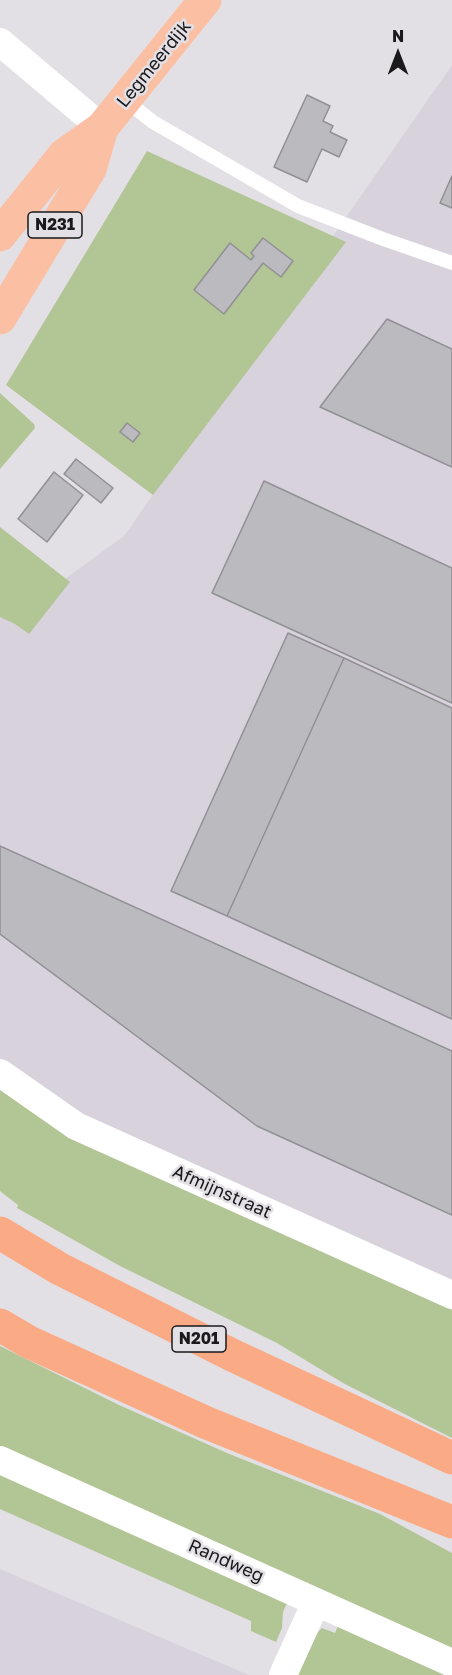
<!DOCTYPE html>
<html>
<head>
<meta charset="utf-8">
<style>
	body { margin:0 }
	#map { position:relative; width:452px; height:1675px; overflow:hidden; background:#e3e0e5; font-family:"Golos Text",sans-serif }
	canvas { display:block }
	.north { position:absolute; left:368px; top:24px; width:60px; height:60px; -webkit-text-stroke:4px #e3e0e5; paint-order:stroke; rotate:0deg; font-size:16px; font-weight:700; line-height:24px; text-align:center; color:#1a191b }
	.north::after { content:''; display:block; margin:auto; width:21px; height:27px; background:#1a191b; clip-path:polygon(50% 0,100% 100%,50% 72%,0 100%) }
</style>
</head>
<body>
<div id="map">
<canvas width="452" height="1675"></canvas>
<div class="north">N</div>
</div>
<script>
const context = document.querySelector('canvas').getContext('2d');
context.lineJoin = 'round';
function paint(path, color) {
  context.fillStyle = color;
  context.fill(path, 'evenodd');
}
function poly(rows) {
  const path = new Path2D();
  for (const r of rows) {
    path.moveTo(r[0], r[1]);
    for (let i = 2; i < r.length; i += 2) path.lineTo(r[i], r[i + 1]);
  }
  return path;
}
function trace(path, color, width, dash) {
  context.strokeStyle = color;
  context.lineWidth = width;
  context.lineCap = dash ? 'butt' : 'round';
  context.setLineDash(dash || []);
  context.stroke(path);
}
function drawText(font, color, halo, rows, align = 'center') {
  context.font = font + ' "Golos Text",sans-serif';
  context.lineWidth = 5;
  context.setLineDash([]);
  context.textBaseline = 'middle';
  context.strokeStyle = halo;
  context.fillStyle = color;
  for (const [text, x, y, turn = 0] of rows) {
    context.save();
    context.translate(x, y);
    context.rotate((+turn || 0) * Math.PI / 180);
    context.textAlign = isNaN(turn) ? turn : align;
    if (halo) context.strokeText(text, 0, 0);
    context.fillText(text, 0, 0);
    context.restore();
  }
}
paint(poly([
	[452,65,452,1328,0,1113,0,599,25,608,124,536],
	[0,1569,249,1675,0,1675]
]), '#d8d2dd');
paint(poly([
	[147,151,346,242,153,495,6,385],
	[0,393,34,424,35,428,0,469],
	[0,527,70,582,29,634,15,624,0,617],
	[0,1089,78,1139,452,1310,452,1438,343,1383,277,1343,120,1266,17,1208,18,1205,0,1191],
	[0,1346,119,1405,227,1453,380,1514,452,1553,452,1648,0,1447],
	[0,1474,287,1603,283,1612,282,1628,276,1642,251,1631,251,1621,0,1509],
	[338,1626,445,1675,297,1675,318,1632,322,1628,335,1633]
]), '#b2c595');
const building = poly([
	[307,95,330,106,323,121,333,126,330,132,347,140,339,157,322,149,307,182,274,167,307,95],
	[452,176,452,208,440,203,452,176],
	[263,238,293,261,281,277,263,263,224,314,194,290,230,243,251,260,254,256,251,253,263,238],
	[387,319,452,349,452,467,320,407,387,319],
	[127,423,140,433,133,442,120,432,127,423],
	[76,459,113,488,101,503,64,474,76,459],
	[54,472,83,495,47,542,18,519,54,472],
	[264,481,452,568,452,703,212,593,264,481],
	[288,633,344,658,227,916,171,891,288,633],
	[344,658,452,708,452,1019,227,916,344,658],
	[0,846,452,1051,452,1215,257,1126,0,934,0,846]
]);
paint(building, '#bbbabf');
trace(building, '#919094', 1.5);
trace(poly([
	[125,100,153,122,298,206,383,239,452,263]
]), '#fff', 14);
trace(poly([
	[0,42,102,128],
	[0,1073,76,1126,452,1295],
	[0,1460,452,1663],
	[283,1675,316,1602]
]), '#fff', 28);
trace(poly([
	[0,235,64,155,102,128,205,0],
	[0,318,90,169,102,128]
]), '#fbbfa3', 33);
trace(poly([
	[0,1233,60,1269,232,1355,452,1458],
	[0,1325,29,1342,207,1423,452,1522]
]), '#faaa84', 33);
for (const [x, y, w] of [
	[55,225,54],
	[199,1339,54]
]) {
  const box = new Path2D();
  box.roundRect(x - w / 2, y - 13, w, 26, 4.5);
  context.fillStyle = '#e3e0e5';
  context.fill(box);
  trace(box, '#1a191b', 1.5);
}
drawText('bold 16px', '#1a191b', null, [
	["N231",55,225],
	["N201",199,1339]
]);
drawText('18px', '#1a191b', '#e3e0e5', [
	["Legmeerdijk",154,64,-51],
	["Afmijnstraat",222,1192,24],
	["Randweg",226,1561,24]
]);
</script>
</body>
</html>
